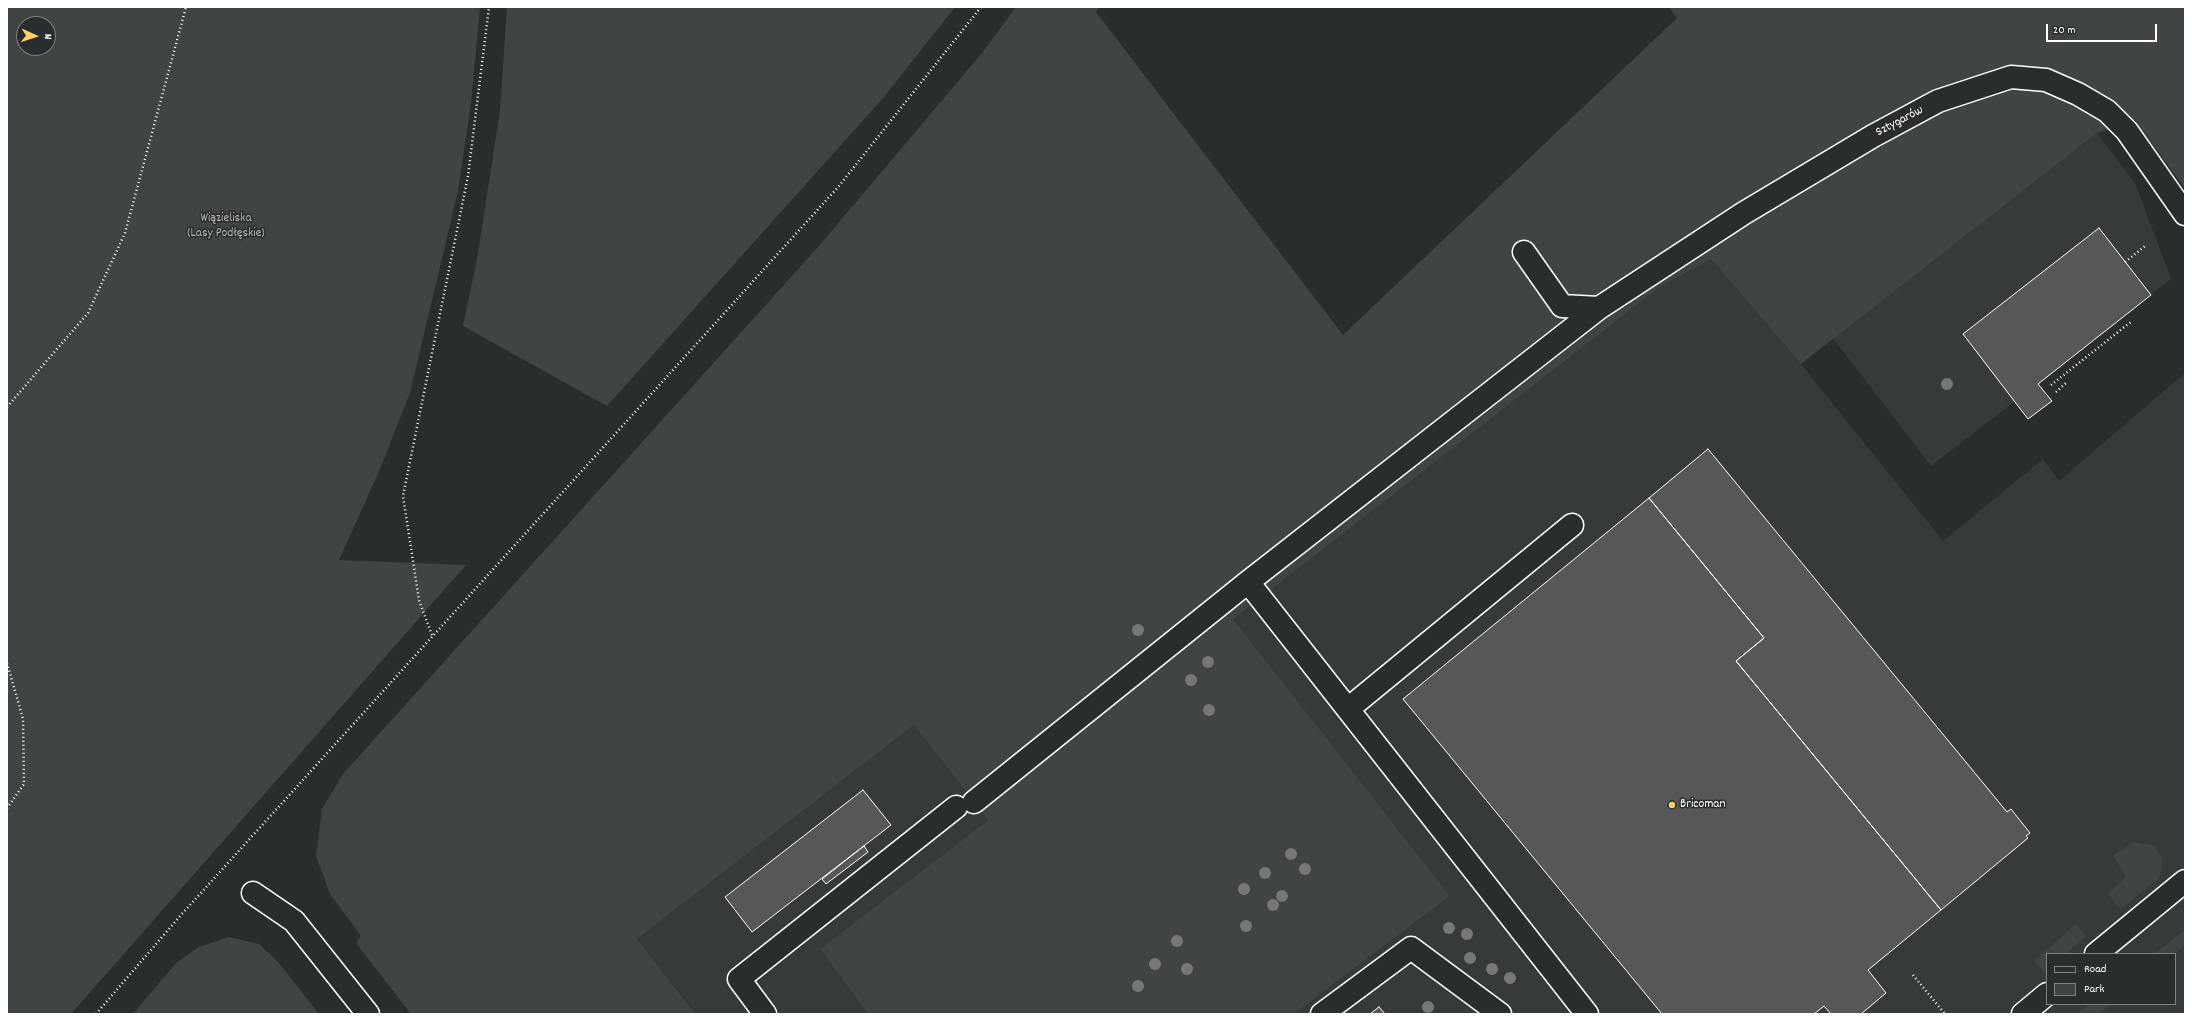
<!DOCTYPE html>
<html>
<head>
<meta charset="utf-8">
<style>
	body { margin:0 }
	#map { position:relative; width:2192px; height:1021px; overflow:hidden; background:#2a2d2e; font-family:Dekko,sans-serif }
	canvas { display:block }
	.frame { position:absolute; inset:0; border:8px solid #fff; pointer-events:none }
	.legend { position:absolute; left:2046px; top:953px; width:130px; height:52px; box-sizing:border-box; background:#2a2d2e; border:1px solid #7f8182; margin:0; padding:5px 7px; list-style:none; font-size:12px; color:#fff }
	.legend li { display:flex; align-items:center; gap:8px; height:20px }
	.legend b { width:20px; border:1px solid #7f8182 }
	.north { position:absolute; left:16px; top:16px; width:40px; height:40px; box-sizing:border-box; background:#2a2d2e; border:1px solid #7f8182; border-radius:50%; rotate:93deg; font-size:11px; font-weight:700; line-height:16px; text-align:center; color:#fff }
	.north::after { content:''; display:block; margin:auto; width:14px; height:18px; background:#ffd166; clip-path:polygon(50% 0,100% 100%,50% 72%,0 100%) }
	.scale { position:absolute; left:2046px; top:24px; width:111px; height:18px; box-sizing:border-box; border:2px solid #fff; border-top:0; padding-left:5px; font-size:12px; line-height:14px; white-space:nowrap; color:#fff; -webkit-text-stroke:3px #2a2d2e; paint-order:stroke }
</style>
</head>
<body>
<div id="map">
<canvas width="2192" height="1021"></canvas>
<div class="frame"></div>
<ul class="legend">
<li><b style="height:5px;background:#2a2d2e"></b>Road</li>
<li><b style="height:11px;background:#414445"></b>Park</li>
</ul>
<div class="north">N</div>
<div class="scale">20 m</div>
</div>
<script>
const context = document.querySelector('canvas').getContext('2d');
context.lineJoin = 'round';
function paint(path, color) {
  context.fillStyle = color;
  context.fill(path, 'evenodd');
}
function poly(rows) {
  const path = new Path2D();
  for (const r of rows) {
    path.moveTo(r[0], r[1]);
    for (let i = 2; i < r.length; i += 2) path.lineTo(r[i], r[i + 1]);
  }
  return path;
}
function trace(path, color, width, dash) {
  context.strokeStyle = color;
  context.lineWidth = width;
  context.lineCap = dash ? 'butt' : 'round';
  context.setLineDash(dash || []);
  context.stroke(path);
}
function drawText(font, color, halo, rows, align = 'center') {
  context.font = font + ' Dekko,sans-serif';
  context.lineWidth = 3;
  context.setLineDash([]);
  context.textBaseline = 'middle';
  context.strokeStyle = halo;
  context.fillStyle = color;
  for (const [text, x, y, turn = 0] of rows) {
    context.save();
    context.translate(x, y);
    context.rotate((+turn || 0) * Math.PI / 180);
    context.textAlign = isNaN(turn) ? turn : align;
    if (halo) context.strokeText(text, 0, 0);
    context.fillText(text, 0, 0);
    context.restore();
  }
}
paint(poly([
	[2097,133,2135,183,2171,279,2038,384,2052,401,2028,419,2014,402,1931,466,1833,338],
	[1711,259,1801,364,1943,541,2043,459,2059,481,2185,373,2185,1014,1294,1014,1450,896,1232,619,1660,287],
	[2047,954,2175,954,2175,1004,2047,1004],
	[914,725,988,820,820,949,868,1014,697,1014,637,939]
]), '#373a3b');
paint(poly([
	[7,7,480,7,471,103,458,191,410,393,380,469,339,560,466,565,71,1014,7,1014],
	[24,24,48,24,48,48,24,48],
	[507,7,955,7,884,97,607,406,463,326,477,259,500,111],
	[1016,7,1099,7,1096,12,1343,335,1677,18,1669,7,2185,7,2185,189,2135,120,2097,133,1801,364,1711,259,1660,287,1233,619,1450,896,1294,1014,868,1014,820,949,988,820,914,725,637,939,696,1014,411,1014,356,943,361,936,330,894,316,856,322,809,343,774,818,247,982,53],
	[2134,842,2155,846,2163,861,2159,878,2120,909,2108,894,2126,877,2113,855],
	[2076,924,2086,936,2066,954,2047,954,2047,971,2045,973,2034,961],
	[2185,930,2185,945,2174,954,2154,954],
	[229,937,259,944,279,963,319,1014,133,1014,176,963,199,947],
	[2090,1004,2111,1004,2099,1014,2077,1014]
]), '#414445');
const building = poly([
	[2099,228,2151,295,2038,384,2052,401,2028,419,1963,334,2099,228],
	[1708,449,2007,812,2011,809,2030,833,2026,836,2028,838,1941,910,1736,661,1764,638,1649,498,1708,449],
	[1649,498,1764,638,1736,661,1941,910,1868,970,1886,993,1861,1014,1831,1014,1824,1006,1814,1014,1662,1014,1403,699,1649,498],
	[863,790,891,825,752,932,725,897,863,790],
	[864,846,868,852,826,884,822,879,864,846],
	[1379,1007,1385,1014,1370,1014,1379,1007]
]);
paint(building, '#555758');
trace(building, '#fff', 1);
const minor = poly([
	[1524,252,1562,306,1599,308],
	[1248,582,1587,1014],
	[1348,709,1572,525],
	[974,802,1248,582,1599,308,1744,213,1873,136,1938,101,2011,77,2046,80,2078,94,2107,111,2127,131,2185,214],
	[253,893,294,921,368,1014],
	[2096,954,2185,881],
	[765,1014,739,979,956,807],
	[1322,1014,1411,948,1500,1014],
	[2023,1014,2047,994]
]);
trace(minor, '#fff', 25);
trace(poly([
	[2125,262,2145,246],
	[2051,385,2132,321],
	[2056,392,2066,383],
	[7,407,88,313,125,233,186,7],
	[432,635,419,600,403,496,468,176,489,7],
	[7,663,23,719,24,784,7,808],
	[1913,975,1945,1014],
	[96,1014,181,915,839,186,981,7]
]), '#fff', 2.5, [1, 3]);
trace(minor, '#2a2d2e', 22);
context.fillStyle = '#757778';
for (const [x, y] of [
	[1947,384],
	[1138,630],
	[1208,662],
	[1191,680],
	[1209,710],
	[1291,854],
	[1305,869],
	[1265,873],
	[1244,889],
	[1282,896],
	[1273,905],
	[1246,926],
	[1449,928],
	[1467,934],
	[1177,941],
	[1470,958],
	[1155,964],
	[1187,969],
	[1492,969],
	[1510,978],
	[1138,986],
	[1428,1007]
]) {
  context.beginPath();
  context.arc(x, y, 6, 0, 2 * Math.PI);
  context.fill();
}
for (const [x, y, r, color] of [
	[1672,805,4,"#ffd166"]
]) {
  const dot = new Path2D();
  dot.arc(x, y, r, 0, 2 * Math.PI);
  context.fillStyle = color;
  context.fill(dot);
  trace(dot, '#2a2d2e', 1.5);
}
drawText('13px', '#fff', '#2a2d2e', [
	["Sztygarów",1900,122,-28]
]);
drawText('13px', '#b3b4b5', '#2a2d2e', [
	["Wiązieliska",226,219],
	["(Lasy Podłęskie)",226,234]
]);
drawText('13px', '#fff', '#2a2d2e', [
	["Bricoman",1680,805]
], 'left');
</script>
</body>
</html>
